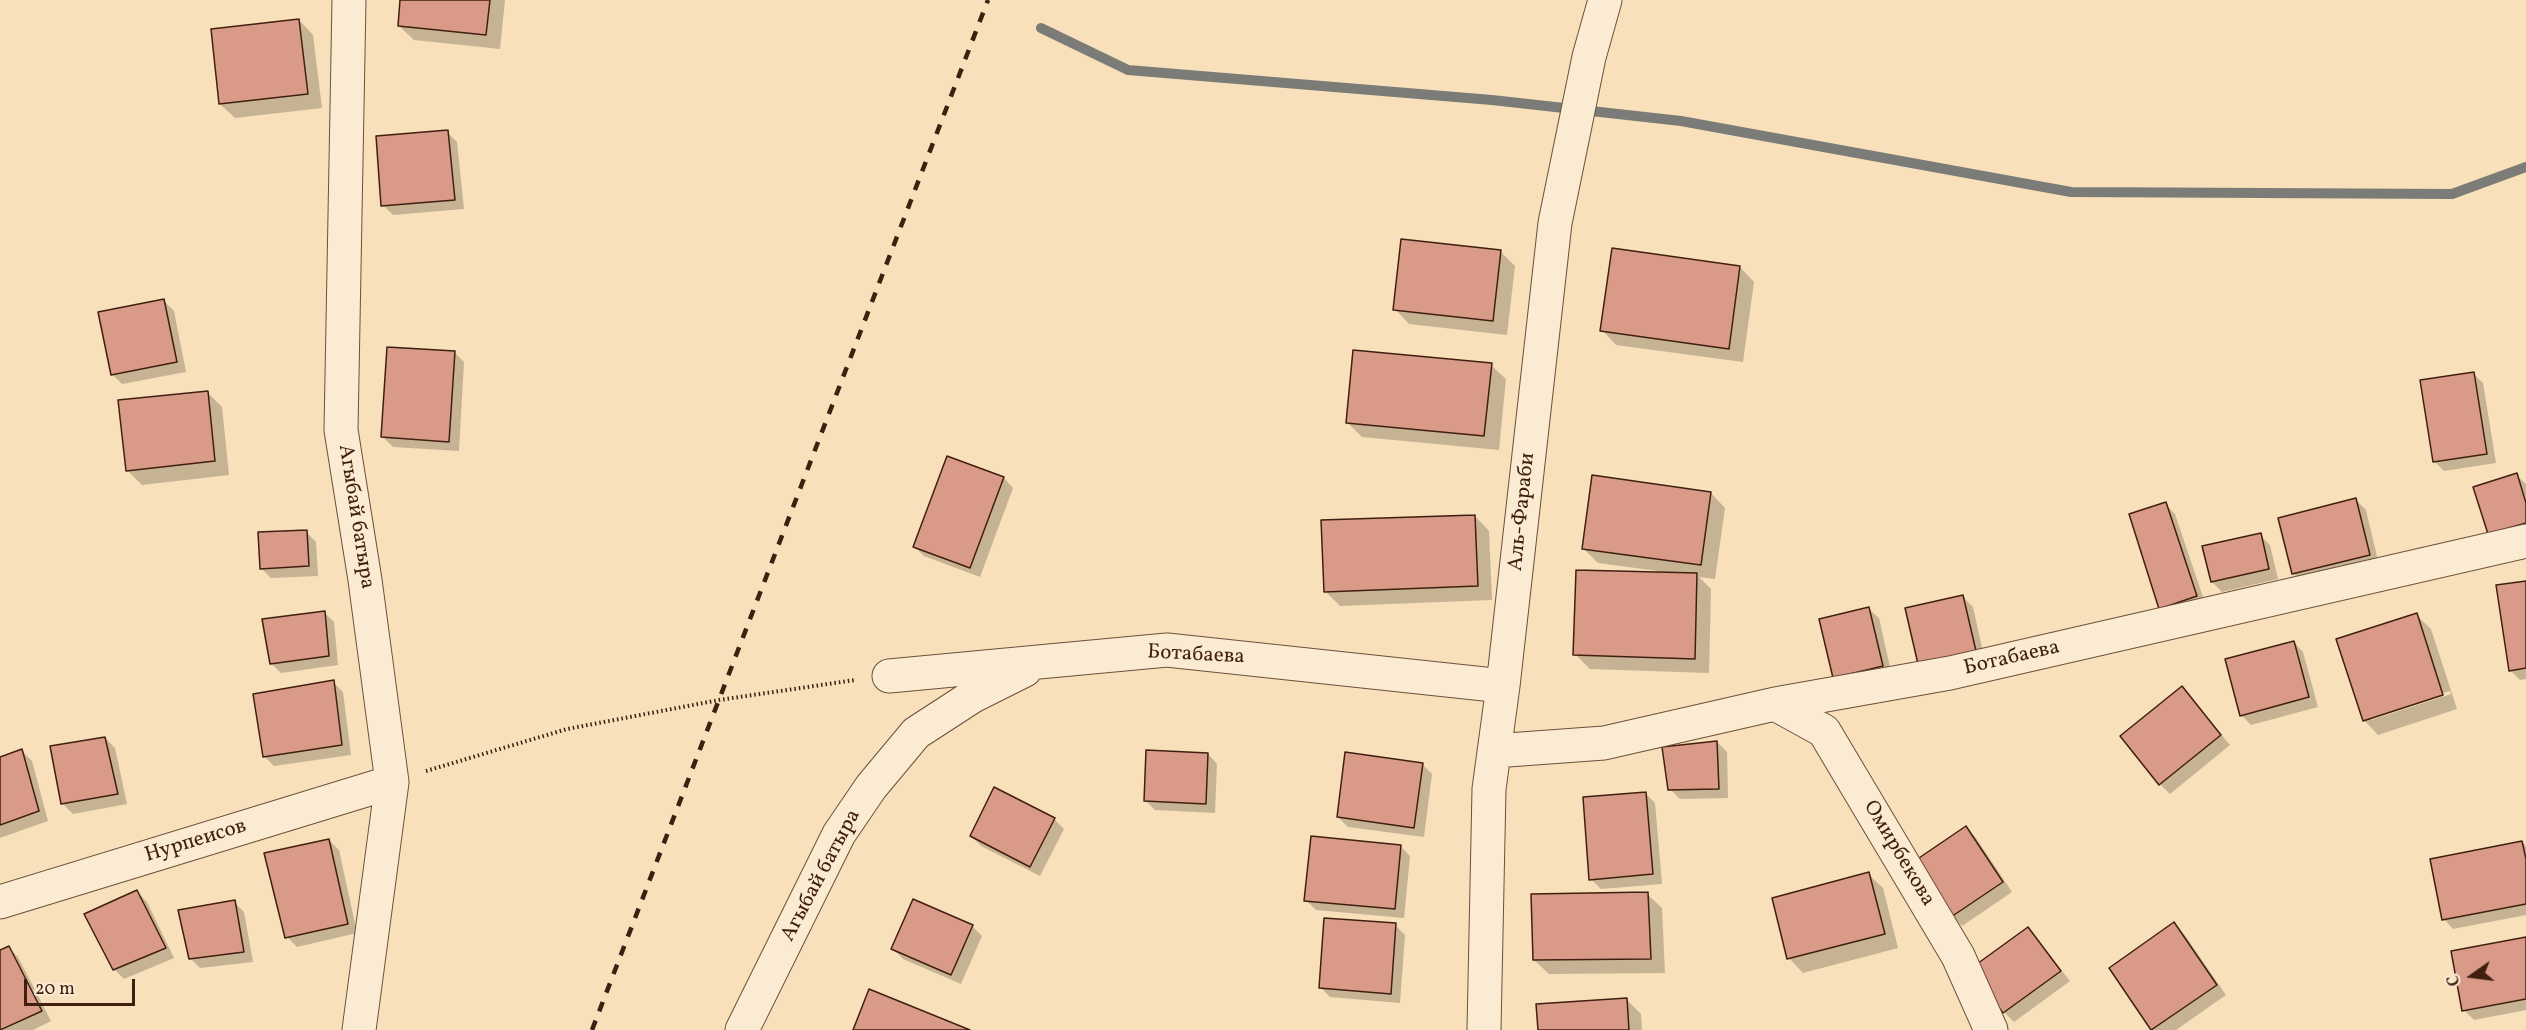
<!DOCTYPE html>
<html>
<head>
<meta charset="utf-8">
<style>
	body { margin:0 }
	#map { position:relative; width:2526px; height:1030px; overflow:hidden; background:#f7e0ba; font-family:Vollkorn,serif }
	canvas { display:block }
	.north { position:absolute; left:2442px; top:946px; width:60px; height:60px; -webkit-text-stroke:4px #faebd2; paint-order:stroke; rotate:256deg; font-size:16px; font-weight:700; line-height:24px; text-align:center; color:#401f11 }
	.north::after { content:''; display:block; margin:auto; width:21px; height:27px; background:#401f11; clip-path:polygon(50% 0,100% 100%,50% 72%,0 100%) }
	.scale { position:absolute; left:24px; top:979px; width:111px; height:27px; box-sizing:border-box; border:3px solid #401f11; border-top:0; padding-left:8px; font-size:18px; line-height:21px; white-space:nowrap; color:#401f11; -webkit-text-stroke:4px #faebd2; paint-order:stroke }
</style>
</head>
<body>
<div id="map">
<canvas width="2526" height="1030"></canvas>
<div class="north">С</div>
<div class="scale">20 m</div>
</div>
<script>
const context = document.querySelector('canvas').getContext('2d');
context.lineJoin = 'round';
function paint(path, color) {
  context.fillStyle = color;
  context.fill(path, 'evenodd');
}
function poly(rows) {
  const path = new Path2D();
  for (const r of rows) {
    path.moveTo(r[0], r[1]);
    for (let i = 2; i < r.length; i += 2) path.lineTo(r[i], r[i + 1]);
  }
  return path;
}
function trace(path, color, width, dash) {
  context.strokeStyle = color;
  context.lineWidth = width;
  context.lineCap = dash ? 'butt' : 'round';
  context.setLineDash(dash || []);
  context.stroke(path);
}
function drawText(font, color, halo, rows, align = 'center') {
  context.font = font + ' Vollkorn,serif';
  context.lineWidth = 4.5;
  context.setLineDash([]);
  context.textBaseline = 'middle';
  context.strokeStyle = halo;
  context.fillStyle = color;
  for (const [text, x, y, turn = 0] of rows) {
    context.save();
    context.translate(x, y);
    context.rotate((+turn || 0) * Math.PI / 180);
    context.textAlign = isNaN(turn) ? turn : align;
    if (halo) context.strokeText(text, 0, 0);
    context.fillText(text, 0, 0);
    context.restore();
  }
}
paint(poly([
	[402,0,505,0,500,49,414,40,399,26],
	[299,20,313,35,322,108,235,118,220,104],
	[447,132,457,142,464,209,393,215,383,205],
	[1500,251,1515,266,1507,335,1409,324,1395,309],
	[1740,267,1754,282,1743,362,1616,345,1602,330],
	[164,301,174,311,186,372,122,384,112,374],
	[454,352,464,362,459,451,393,447,383,437],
	[1491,365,1506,379,1499,450,1362,437,1347,422],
	[2473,373,2483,383,2496,463,2444,471,2434,461],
	[207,392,222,407,229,475,142,485,127,470],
	[948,458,1004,478,1013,488,980,577,924,556,914,546],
	[2516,475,2526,484,2526,535,2499,543],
	[1711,493,1725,508,1715,579,1699,577,1711,589,1709,673,1590,669,1575,654,1658,571,1598,563,1584,549],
	[2356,500,2366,510,2379,565,2303,584,2294,574,2280,519],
	[2165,504,2175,514,2206,606,2161,608],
	[1475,516,1489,531,1492,600,1340,606,1325,591],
	[306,532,316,542,318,576,271,578,261,568],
	[2260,535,2270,545,2278,579,2222,592,2212,582],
	[2526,582,2526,679,2520,680,2510,670],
	[1963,597,1973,607,1985,661,1919,663],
	[1869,609,1879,618,1892,676,1844,687],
	[324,612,334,622,338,665,281,673,271,663],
	[2416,615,2431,629,2457,709,2378,735,2364,720],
	[2450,691,2451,694,2371,720,2371,717],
	[2294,642,2303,652,2318,707,2251,725,2241,715],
	[333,682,343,692,351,755,274,766,264,756],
	[2182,688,2230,745,2170,794,2160,784],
	[105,738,115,748,127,804,73,814,63,804],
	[1717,742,1727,752,1728,798,1680,799,1670,789],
	[22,751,32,761,48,821,0,838,0,758],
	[1208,754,1217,764,1215,813,1155,810,1145,800],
	[1422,764,1432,774,1424,837,1348,827,1338,817],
	[1645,793,1655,803,1662,884,1601,889,1591,879],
	[1054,819,1064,829,1040,876,981,846,971,836],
	[1966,828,1976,838,2012,892,1962,926,1952,916],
	[329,840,339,850,357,933,297,947,287,937],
	[2522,842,2526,846,2526,915,2453,929,2444,919],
	[1400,846,1410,856,1404,918,1316,910,1306,900],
	[1868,874,1883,888,1898,948,1803,973,1789,958],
	[137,892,147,902,174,958,124,979,114,969],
	[1647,894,1662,908,1665,973,1549,974,1534,960],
	[234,902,244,912,253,962,200,968,190,958],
	[2174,924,2184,934,2226,995,2176,1030,2153,1030,2111,969],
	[1395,925,1405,935,1400,1003,1330,997,1320,987],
	[972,926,982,936,961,984,903,959,893,949],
	[2028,929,2070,981,2014,1022,2004,1012],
	[2526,939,2526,1010,2474,1020,2464,1010],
	[8,947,18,957,51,1021,33,1030,0,1030,0,952],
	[1626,999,1641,1014,1642,1030,1540,1030]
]), '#0003');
trace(poly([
	[1041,28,1128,70,1492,100,1681,121,2071,192,2452,194,2526,167]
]), '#7b7c77', 10);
const building = poly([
	[400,0,490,0,486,35,398,26,400,0],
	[299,19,308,94,219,104,211,29,299,19],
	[448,130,455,200,381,206,376,136,448,130],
	[1401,239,1501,250,1493,321,1393,310,1401,239],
	[1612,248,1740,266,1729,349,1600,331,1612,248],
	[164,299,177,362,111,375,98,312,164,299],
	[387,347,455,351,449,442,381,437,387,347],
	[1353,350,1492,363,1484,436,1346,423,1353,350],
	[2474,372,2487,454,2433,462,2420,380,2474,372],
	[208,391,215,461,126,471,118,400,208,391],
	[947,456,1004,477,970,568,913,547,947,456],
	[2517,473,2526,503,2526,523,2488,534,2473,487,2517,473],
	[1592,475,1711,492,1701,565,1582,549,1592,475],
	[2356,498,2370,555,2292,574,2278,518,2356,498],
	[2166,502,2197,596,2159,609,2129,514,2166,502],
	[1475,515,1478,586,1324,592,1321,520,1475,515],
	[307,530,309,566,260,569,258,532,307,530],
	[2261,533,2269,569,2211,582,2202,546,2261,533],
	[1576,570,1697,573,1695,659,1573,655,1576,570],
	[2526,581,2526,668,2509,671,2496,585,2526,581],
	[1963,595,1976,651,1918,664,1905,608,1963,595],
	[1869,607,1883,666,1833,678,1819,619,1869,607],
	[325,611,329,656,270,664,262,619,325,611],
	[2417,613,2443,695,2363,721,2336,639,2417,613],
	[2294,641,2309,697,2240,716,2225,659,2294,641],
	[334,680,342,745,263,757,253,694,334,680],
	[2182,686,2221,735,2159,785,2120,736,2182,686],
	[105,737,118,794,61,804,50,746,105,737],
	[1717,741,1719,789,1668,790,1662,747,1717,741],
	[22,749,39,811,0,825,0,757,22,749],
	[1146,750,1208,753,1206,804,1144,801,1146,750],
	[1345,752,1423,763,1414,828,1337,817,1345,752],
	[994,787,1055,818,1030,867,970,836,994,787],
	[1646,792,1653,874,1589,880,1583,797,1646,792],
	[1966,826,2003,882,1951,917,1913,862,1966,826],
	[1311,836,1401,845,1395,909,1304,901,1311,836],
	[329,839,348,924,285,938,264,853,329,839],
	[2522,841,2526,859,2526,904,2442,920,2430,859,2522,841],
	[1869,872,1885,934,1787,959,1772,898,1869,872],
	[137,890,166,948,113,970,84,914,137,890],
	[1648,892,1651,959,1533,960,1531,894,1648,892],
	[913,899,973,925,951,975,891,949,913,899],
	[235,900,244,952,189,959,178,910,235,900],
	[1324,918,1396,923,1391,994,1319,988,1324,918],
	[2174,922,2217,985,2151,1030,2109,968,2174,922],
	[2028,927,2061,971,2003,1013,1970,969,2028,927],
	[2526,937,2526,999,2462,1011,2451,951,2526,937],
	[9,946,42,1011,0,1030,0,950,9,946],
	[869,989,970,1030,853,1030,869,989],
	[1627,998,1629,1030,1538,1030,1536,1004,1627,998]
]);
paint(building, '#d99b87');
trace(building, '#401f11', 1.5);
const minor = poly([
	[349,0,341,430,365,580,392,782,359,1030],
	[889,676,1167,650,1503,686],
	[1775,704,1824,731,1958,956,1991,1030],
	[1494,751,1604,743,1775,704,1950,673,2526,541],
	[0,902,392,782],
	[742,1030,839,834,871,787,916,733,973,696,1025,670],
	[1484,1030,1489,789,1503,686,1555,223,1589,57,1605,0]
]);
trace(minor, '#6e4f3b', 35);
trace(poly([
	[426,771,567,729,719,700,855,680]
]), '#401f11', 4, [1.5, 3]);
trace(minor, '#faebd2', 33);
trace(poly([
	[592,1030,988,0]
]), '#401f11', 4.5, [10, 10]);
drawText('21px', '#401f11', '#faebd2', [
	["Аль-Фараби",1523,512,-84],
	["Агыбай батыра",355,517,81],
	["Ботабаева",1196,656,3],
	["Ботабаева",2012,659,-13],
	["Нурпеисов",196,842,-17],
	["Омирбекова",1898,854,59],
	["Агыбай батыра",822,876,-62]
]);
</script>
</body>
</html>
